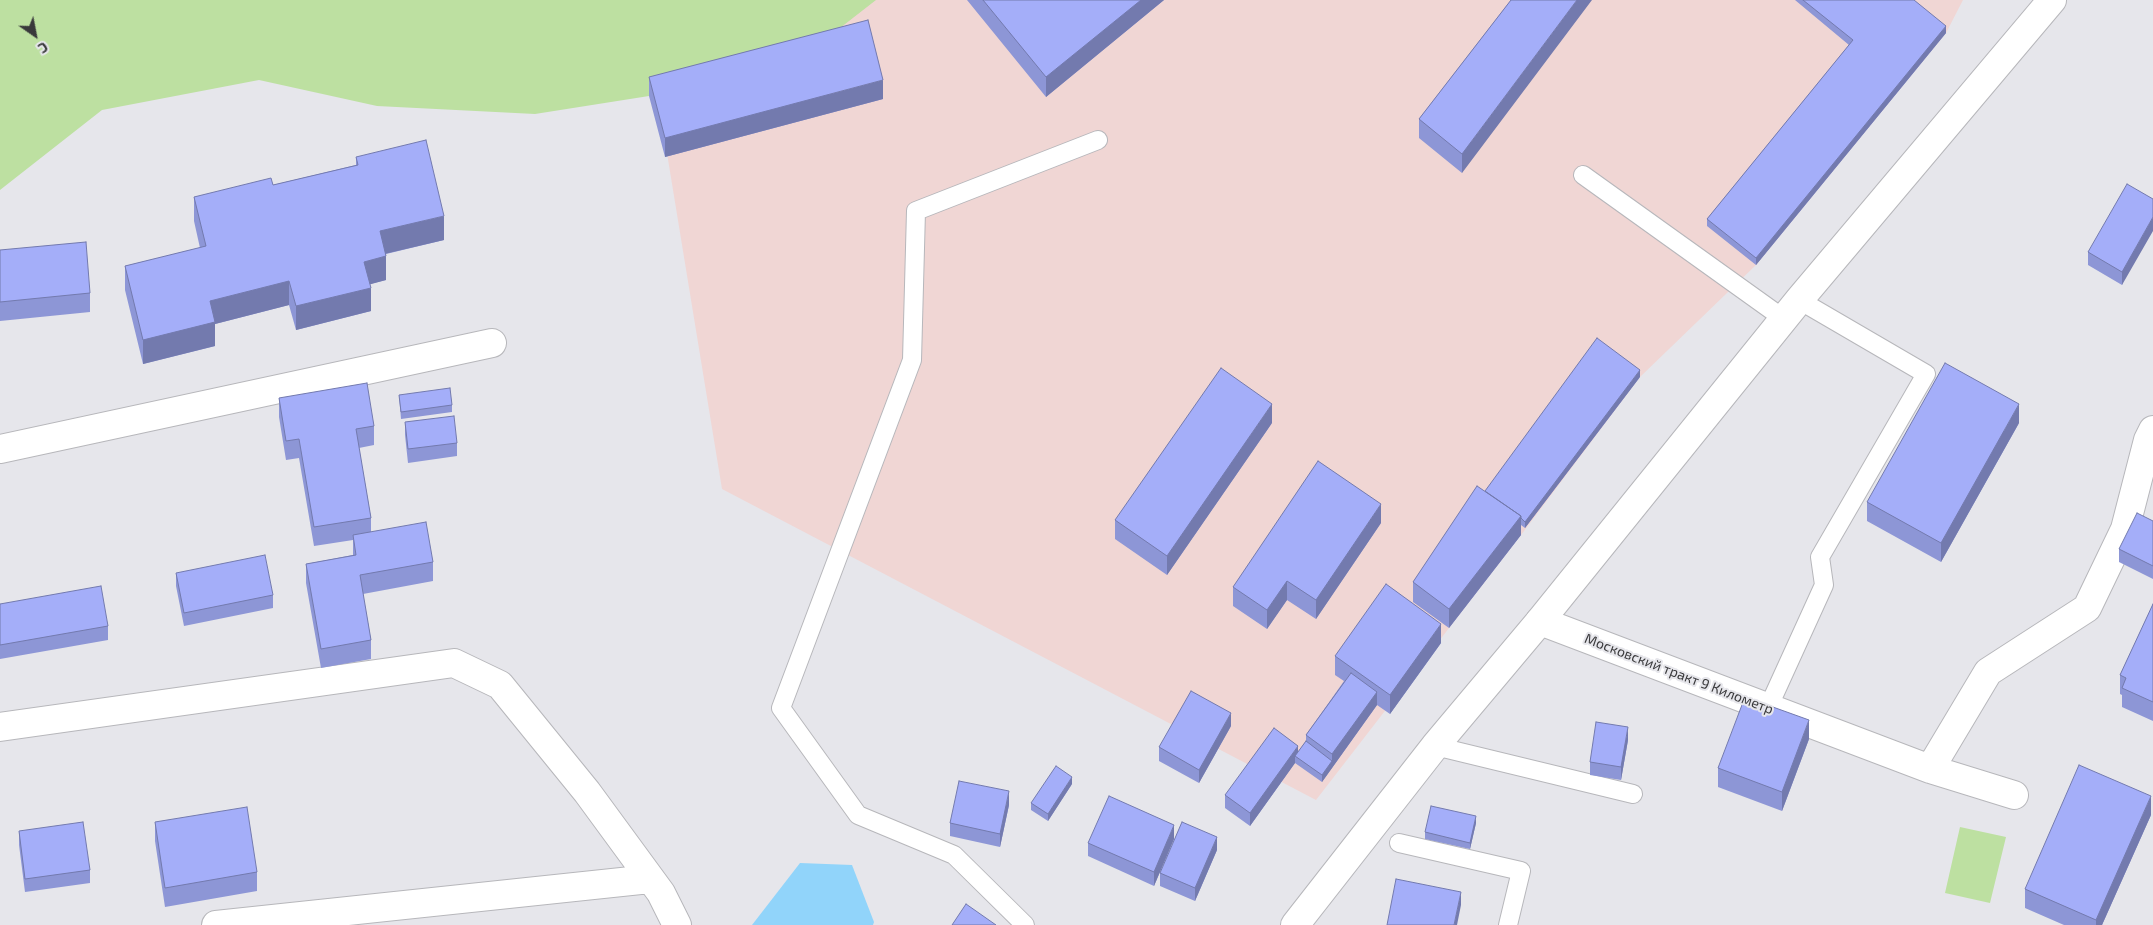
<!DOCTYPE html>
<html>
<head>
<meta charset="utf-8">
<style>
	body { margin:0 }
	#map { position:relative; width:2153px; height:925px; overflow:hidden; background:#e6e6eb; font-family:"Exo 2",sans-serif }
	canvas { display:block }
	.north { position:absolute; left:10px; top:10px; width:50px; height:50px; -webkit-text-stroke:4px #e6e6eb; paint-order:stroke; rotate:147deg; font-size:14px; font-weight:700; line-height:20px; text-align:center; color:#39393b }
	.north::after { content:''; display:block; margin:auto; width:18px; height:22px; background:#39393b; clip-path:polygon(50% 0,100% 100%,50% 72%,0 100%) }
</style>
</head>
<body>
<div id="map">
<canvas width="2153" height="925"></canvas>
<div class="north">С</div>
</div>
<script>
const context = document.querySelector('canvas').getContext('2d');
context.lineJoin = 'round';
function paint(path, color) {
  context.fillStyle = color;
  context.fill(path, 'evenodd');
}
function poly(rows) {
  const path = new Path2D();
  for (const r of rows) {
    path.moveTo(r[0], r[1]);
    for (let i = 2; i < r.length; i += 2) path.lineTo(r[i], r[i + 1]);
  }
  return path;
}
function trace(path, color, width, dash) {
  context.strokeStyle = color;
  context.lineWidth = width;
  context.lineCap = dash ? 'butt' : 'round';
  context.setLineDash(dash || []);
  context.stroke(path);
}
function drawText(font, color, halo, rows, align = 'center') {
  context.font = font + ' "Exo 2",sans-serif';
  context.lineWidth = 4;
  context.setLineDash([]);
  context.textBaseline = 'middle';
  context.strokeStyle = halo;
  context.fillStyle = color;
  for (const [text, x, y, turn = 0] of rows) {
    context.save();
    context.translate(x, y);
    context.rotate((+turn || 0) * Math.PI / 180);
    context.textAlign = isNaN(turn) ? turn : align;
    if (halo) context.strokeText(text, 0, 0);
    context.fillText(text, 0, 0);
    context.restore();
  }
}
paint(poly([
	[691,0,1963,0,1946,33,1756,265,1640,377,1521,535,1316,800,722,489,645,19]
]), '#f0d6d4');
paint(poly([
	[0,0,876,0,840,28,649,96,535,114,377,106,259,80,102,110,0,190],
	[1960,827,2006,837,1990,903,1945,893]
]), '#bde0a1');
paint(poly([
	[800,863,852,865,874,922,873,925,752,925]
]), '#91d4fa');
const lane = poly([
	[1583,175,1784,319],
	[1768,708,1824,585,1820,557,1926,374,1799,300],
	[1435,746,1633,794],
	[1399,843,1521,871,1508,925],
	[1025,925,954,855,858,815,781,708,912,360,916,211,1098,140]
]);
const street = poly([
	[0,449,492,343],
	[1540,621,1930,769,2014,795],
	[0,727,454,663,500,685,587,792,661,893,677,925],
	[1930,769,1988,672,2087,608,2125,529,2148,440,2153,430],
	[216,925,650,879]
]);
const secondary = poly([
	[1295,925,1435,746,1540,621,1799,300,2052,0]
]);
trace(lane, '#b7b7bb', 20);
trace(street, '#b7b7bb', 30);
trace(secondary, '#b7b7bb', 30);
trace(lane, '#fff', 18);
trace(street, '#fff', 28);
trace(secondary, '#fff', 28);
paint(poly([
	[967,0,1164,0,1046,97],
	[1511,0,1462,173,1419,138,1419,119],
	[1795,0,1914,0,1946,33,1756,265,1707,226,1707,219,1849,45],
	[649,77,883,99,665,157,649,96],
	[356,157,444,240,386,254,386,280,370,284,371,311,296,330,289,305,215,324,215,346,143,364,125,290,125,266,200,248,194,221,194,197,273,185,356,165],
	[2153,199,2122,285,2088,265,2088,252],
	[0,250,90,293,90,312,0,321],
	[1640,377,1525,528,1521,525,1521,535,1449,628,1413,602,1413,582,1485,491],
	[399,395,452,405,452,412,401,419],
	[279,398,374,426,374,445,359,448,371,518,371,532,433,562,433,581,363,594,371,640,371,659,321,668,306,583,306,564,353,555,353,540,314,546,299,458,286,460,279,417],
	[405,422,457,443,457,456,408,463,405,435],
	[1272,423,1167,575,1115,539,1115,520],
	[2019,423,1941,562,1867,521,1867,502],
	[2153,521,2153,579,2119,562,2119,549],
	[1381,523,1316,619,1287,600,1267,629,1233,606,1233,587],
	[176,573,273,595,273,608,184,626,176,586],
	[0,604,108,626,108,640,0,659],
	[2153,604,2153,721,2122,707,2122,695,2120,694,2120,675],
	[1441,643,1390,714,1377,705,1322,782,1295,763,1250,826,1225,808,1225,795,1298,752,1306,741,1306,735,1344,681,1335,675,1335,656],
	[1231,726,1199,783,1159,761,1159,747],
	[1809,739,1782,811,1718,787,1718,768],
	[1628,740,1621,780,1590,775,1590,762],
	[1072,784,1048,821,1031,810,1031,803],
	[1009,805,1000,847,950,836,950,823],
	[2151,815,2102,925,2064,925,2025,908,2025,889],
	[155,822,257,872,257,891,165,907,155,841],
	[1476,823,1470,849,1425,839,1425,832],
	[19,831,90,870,90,883,25,892,19,845],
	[1174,839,1154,886,1088,856,1088,843],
	[1217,850,1195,901,1160,886,1160,873]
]), '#8d96d6');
paint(poly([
	[1141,0,1164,0,1046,97,1046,77],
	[1577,0,1592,0,1462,173,1462,154],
	[1946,26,1946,33,1756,265,1756,258],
	[883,80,883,99,665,157,665,138],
	[444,216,444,240,380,255,380,231],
	[2153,217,2153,231,2122,285,2122,272],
	[386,256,386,280,364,286,364,262],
	[289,281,289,305,215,324,215,346,143,364,143,340,210,301],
	[371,288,371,311,296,330,296,306],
	[1640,370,1640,377,1525,528,1525,522],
	[1272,404,1272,423,1167,575,1167,556],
	[2019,404,2019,423,1941,562,1941,543],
	[1381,504,1381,523,1316,619,1316,600],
	[1521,516,1521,535,1449,628,1449,609],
	[1287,581,1287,600,1267,629,1267,610],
	[1441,624,1441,643,1390,714,1390,695],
	[1377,692,1377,705,1322,782,1322,775,1332,761,1332,754],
	[1231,713,1231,726,1199,783,1199,770],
	[1809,720,1809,739,1782,811,1782,792],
	[1628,727,1628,740,1621,780,1621,767],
	[1298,746,1298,758,1295,756,1295,763,1250,826,1250,813],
	[1072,777,1072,784,1048,821,1048,814],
	[1009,791,1009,805,1000,847,1000,834],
	[2151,796,2151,815,2102,925,2096,925,2096,920],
	[1476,816,1476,823,1470,849,1470,843],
	[1174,825,1174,839,1154,886,1154,872],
	[1217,837,1217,850,1195,901,1195,888],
	[1461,892,1461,905,1457,925,1454,925]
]), '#737aae');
const building = poly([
	[983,0,1141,0,1046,77,983,0],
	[1511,0,1577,0,1462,154,1419,119,1511,0],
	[1803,0,1914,0,1946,26,1756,258,1707,219,1853,40,1803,0],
	[868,20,883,80,665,138,649,77,868,20],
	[426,140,444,216,380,231,386,256,364,262,371,288,296,306,289,281,210,301,215,322,143,340,125,266,206,246,194,197,271,178,273,185,358,165,356,157,426,140],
	[2127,184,2153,199,2153,217,2122,272,2088,252,2127,184],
	[86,242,90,293,0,302,0,250,86,242],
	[1597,338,1640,370,1525,522,1521,518,1521,516,1485,491,1597,338],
	[1945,363,2019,404,1941,543,1867,502,1945,363],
	[1221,368,1272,404,1167,556,1115,520,1221,368],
	[367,383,374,426,356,429,371,518,314,527,299,439,286,441,279,398,367,383],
	[450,388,452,405,401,412,399,395,450,388],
	[454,416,457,443,408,449,405,422,454,416],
	[1318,461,1381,504,1316,600,1287,581,1267,610,1233,587,1318,461],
	[1477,486,1521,516,1449,609,1413,582,1477,486],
	[2137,513,2153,521,2153,566,2119,549,2137,513],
	[426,522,433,562,360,575,371,640,321,649,306,564,356,555,353,535,426,522],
	[265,555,273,595,184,613,176,573,265,555],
	[1386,584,1441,624,1390,695,1335,656,1386,584],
	[101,586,108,626,0,645,0,604,101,586],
	[2153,604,2153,702,2122,688,2126,678,2120,675,2153,604],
	[1351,673,1377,692,1332,754,1306,735,1351,673],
	[1191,691,1231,713,1199,770,1159,747,1191,691],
	[1745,697,1809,720,1782,792,1718,768,1745,697],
	[1596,722,1628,727,1621,767,1590,762,1596,722],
	[1274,728,1298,746,1250,813,1225,795,1274,728],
	[1306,741,1332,761,1322,775,1295,756,1306,741],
	[2079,765,2151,796,2096,920,2025,889,2079,765],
	[1056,766,1072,777,1048,814,1031,803,1056,766],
	[959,781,1009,791,1000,834,950,823,959,781],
	[1109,796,1174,825,1154,872,1088,843,1109,796],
	[1431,806,1476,816,1470,843,1425,832,1431,806],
	[247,807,257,872,165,888,155,822,247,807],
	[83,822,90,870,25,879,19,831,83,822],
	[1182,822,1217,837,1195,888,1160,873,1182,822],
	[1396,879,1461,892,1454,925,1387,925,1396,879],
	[966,904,996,925,952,925,966,904]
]);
paint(building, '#a4aef9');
trace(building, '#737aae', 1);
drawText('14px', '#39393b', '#e6e6eb', [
	["Московский тракт 9 Километр",1679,674,21]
]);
</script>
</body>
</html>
